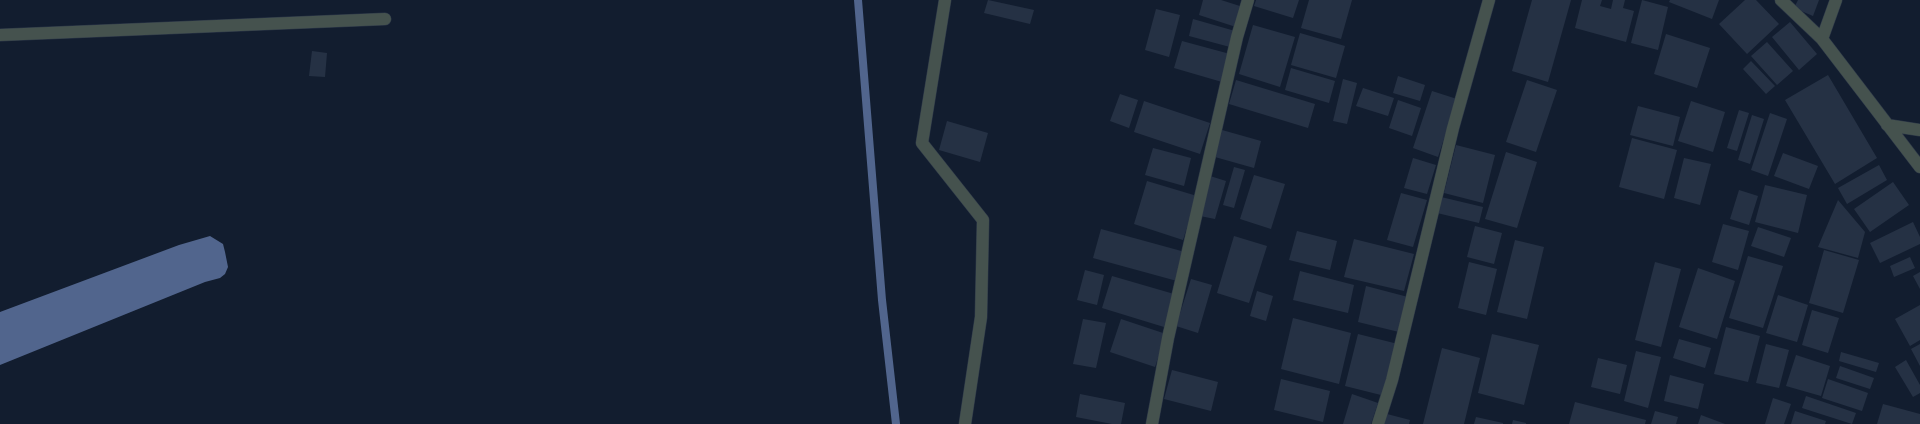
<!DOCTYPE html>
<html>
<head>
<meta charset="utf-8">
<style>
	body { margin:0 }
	canvas { display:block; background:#121d2f }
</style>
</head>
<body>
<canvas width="1920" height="424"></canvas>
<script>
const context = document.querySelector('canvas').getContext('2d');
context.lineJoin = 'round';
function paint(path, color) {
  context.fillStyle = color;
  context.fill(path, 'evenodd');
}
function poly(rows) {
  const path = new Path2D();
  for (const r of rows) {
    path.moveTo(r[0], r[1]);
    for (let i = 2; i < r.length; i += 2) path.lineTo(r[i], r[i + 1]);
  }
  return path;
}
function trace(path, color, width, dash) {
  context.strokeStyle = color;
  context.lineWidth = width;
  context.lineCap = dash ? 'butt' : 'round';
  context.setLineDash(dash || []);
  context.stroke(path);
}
paint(poly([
	[210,236,223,244,225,252,228,267,225,274,220,278,205,282,0,365,0,312,179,245]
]), '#51658d');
trace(poly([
	[858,0,882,300,896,424]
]), '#51658d', 8);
paint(poly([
	[988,0,1034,10,1030,24,984,13],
	[1203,0,1221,0,1243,7,1236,27,1199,15],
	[1256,0,1299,0,1293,18,1254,6],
	[1309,0,1352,0,1341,39,1301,28],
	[1532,0,1571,0,1548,82,1512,71],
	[1582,0,1602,0,1600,6,1611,9,1613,0,1625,0,1623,8,1634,11,1626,42,1575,28],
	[1642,0,1668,7,1658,50,1631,43],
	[1670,0,1719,0,1712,19,1669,2],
	[1745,0,1756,0,1779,24,1747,54,1719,24],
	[1798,0,1819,0,1813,16,1794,8],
	[1156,9,1180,15,1169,57,1145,50],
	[1193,19,1235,31,1230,47,1189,36],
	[1790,22,1817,54,1799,70,1772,37],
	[1253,25,1295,37,1280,87,1239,74],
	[1300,33,1345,46,1336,78,1291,65],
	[1666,34,1710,48,1697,88,1654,74],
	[1182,41,1230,54,1222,82,1174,68],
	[1767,42,1793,71,1777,85,1751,56],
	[312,51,327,53,325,77,309,76],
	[1751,61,1775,86,1766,94,1743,69],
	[1291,68,1335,81,1329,103,1285,90],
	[1828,75,1877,158,1835,184,1785,100],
	[1398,76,1425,85,1420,101,1393,93],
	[1343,79,1357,83,1347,124,1333,121],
	[1236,80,1315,104,1308,128,1229,104],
	[1527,80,1557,90,1536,152,1506,142],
	[1363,88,1394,98,1388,116,1356,106],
	[1432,91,1457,99,1438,157,1413,148],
	[1120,94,1138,100,1129,128,1110,121],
	[1398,100,1421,108,1412,136,1389,128],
	[1144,101,1210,123,1200,154,1134,132],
	[1691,101,1725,112,1713,152,1678,141],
	[1638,106,1680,117,1673,146,1630,135],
	[1739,110,1749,113,1737,151,1727,148],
	[1770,113,1787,119,1768,176,1751,170],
	[1752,115,1764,119,1750,164,1738,160],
	[947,121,988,133,980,162,939,150],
	[1222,130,1261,141,1254,168,1215,157],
	[1632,138,1677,150,1664,199,1619,187],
	[1456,145,1495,155,1483,203,1444,193],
	[1153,148,1191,158,1184,186,1145,175],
	[1506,152,1537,162,1517,228,1485,219],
	[1783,153,1818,166,1809,189,1774,176],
	[1413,158,1436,165,1427,194,1404,188],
	[1684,158,1711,164,1700,205,1674,198],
	[1879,165,1887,180,1847,204,1838,188],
	[1234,167,1245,170,1234,208,1223,205],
	[1254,175,1285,184,1271,229,1240,219],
	[1210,176,1226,181,1215,219,1200,216],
	[1147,181,1197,196,1183,240,1134,224],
	[1893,182,1909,205,1870,232,1854,209],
	[1765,185,1807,195,1798,233,1755,222],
	[1739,190,1758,196,1749,225,1730,219],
	[1401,193,1427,200,1413,247,1387,240],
	[1441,197,1483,207,1479,223,1437,213],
	[1838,200,1865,232,1858,258,1818,247],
	[1913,222,1920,237,1920,244,1880,263,1870,243],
	[1723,224,1749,231,1738,270,1712,262],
	[1475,226,1502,233,1494,264,1467,257],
	[1758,227,1791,238,1784,257,1751,246],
	[1101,229,1185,252,1177,281,1093,258],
	[1297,231,1337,241,1330,270,1289,260],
	[1234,236,1267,246,1249,303,1217,293],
	[1354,239,1414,254,1404,291,1344,277],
	[1515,240,1544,247,1527,319,1497,312],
	[1824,250,1859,260,1843,313,1809,303],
	[1748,256,1783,266,1763,328,1729,318],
	[1910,257,1915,268,1894,277,1890,266],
	[1469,262,1497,269,1486,315,1458,308],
	[1655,262,1681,269,1661,347,1635,340],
	[1698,268,1735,281,1717,339,1679,327],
	[1085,270,1104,275,1097,305,1077,300],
	[1300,271,1354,285,1348,313,1293,300],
	[1920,272,1920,289,1913,276],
	[1112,276,1174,294,1164,327,1102,308],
	[1191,279,1212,285,1198,333,1176,326],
	[1366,286,1408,297,1399,332,1358,322],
	[1257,291,1273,296,1266,321,1250,316],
	[1778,295,1808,305,1797,342,1766,333],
	[1920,305,1920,340,1910,346,1895,319],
	[1812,310,1839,318,1828,353,1802,345],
	[1293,318,1351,333,1339,384,1281,369],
	[1083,319,1106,323,1096,368,1073,364],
	[1121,319,1166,334,1155,367,1110,352],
	[1726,327,1760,336,1748,382,1714,374],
	[1358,334,1398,344,1385,396,1345,386],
	[1492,334,1539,345,1524,405,1478,393],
	[1679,339,1711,348,1705,368,1673,358],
	[1766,344,1789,350,1779,388,1756,383],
	[1920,344,1920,366,1911,349],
	[1442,348,1480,358,1464,424,1423,424],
	[1636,351,1661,357,1648,408,1624,401],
	[1841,352,1879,363,1876,372,1839,361],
	[1796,355,1830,366,1821,396,1786,386],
	[1598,358,1627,365,1620,394,1591,387],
	[1906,360,1920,385,1920,393,1913,397,1895,367],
	[1840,366,1874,378,1870,389,1836,378],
	[1172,370,1218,382,1211,411,1164,399],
	[1670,375,1704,384,1698,409,1664,401],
	[1281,379,1330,391,1323,422,1274,410],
	[1828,379,1868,393,1862,411,1822,398],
	[1080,394,1125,403,1121,424,1112,424,1076,417],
	[1352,394,1378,403,1371,424,1343,424],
	[1806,396,1856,413,1852,424,1802,408],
	[1773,398,1791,404,1784,424,1765,424],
	[1575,402,1646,420,1645,424,1569,424],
	[1883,404,1920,414,1920,424,1877,424],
	[1655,411,1678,417,1676,424,1651,424],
	[1795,411,1826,421,1825,424,1791,424],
	[1387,414,1410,420,1409,424,1384,424],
	[1701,415,1725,424,1698,424],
	[1476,417,1503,423,1503,424,1474,424],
	[1513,420,1526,423,1526,424,1512,424]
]), '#253144');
const street = poly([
	[945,0,922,143,983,220,981,317,965,424],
	[1781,0,1822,39],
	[1836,0,1822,39,1920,167],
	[0,35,385,19],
	[1887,125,1920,130],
	[1152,424,1168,338,1237,37,1248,0],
	[1378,424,1392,380,1453,128,1489,0]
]);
trace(street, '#2c3748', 13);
trace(street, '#45524e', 12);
</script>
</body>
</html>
